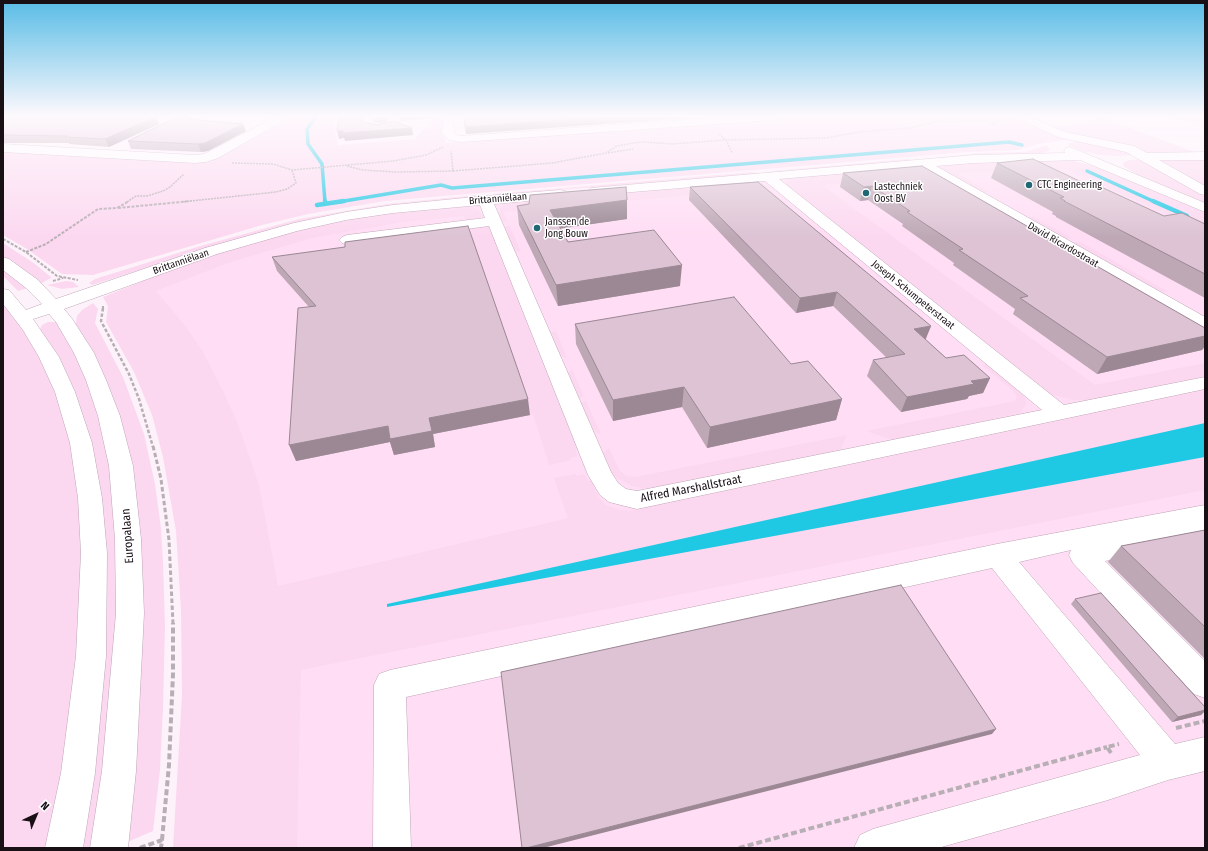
<!DOCTYPE html>
<html>
<head>
<meta charset="utf-8">
<style>
	body { margin:0 }
	#map { position:relative; width:1208px; height:851px; overflow:hidden; background:#fdf2fa; font-family:"Fira Sans Condensed",sans-serif }
	canvas { display:block }
	.frame { position:absolute; inset:0; border:4px solid #191016; pointer-events:none }
	.north { position:absolute; left:16px; top:795px; width:40px; height:40px; -webkit-text-stroke:3px #fff; paint-order:stroke; rotate:44deg; font-size:11px; font-weight:700; line-height:16px; text-align:center; color:#191016 }
	.north::after { content:''; display:block; margin:auto; width:14px; height:18px; background:#191016; clip-path:polygon(50% 0,100% 100%,50% 72%,0 100%) }
</style>
</head>
<body>
<div id="map">
<canvas width="1208" height="851"></canvas>
<div class="frame"></div>
<div class="north">N</div>
</div>
<script>
const context = document.querySelector('canvas').getContext('2d');
context.lineJoin = 'round';
function paint(path, color) {
  context.fillStyle = color;
  context.fill(path, 'evenodd');
}
function poly(rows) {
  const path = new Path2D();
  for (const r of rows) {
    path.moveTo(r[0], r[1]);
    for (let i = 2; i < r.length; i += 2) path.lineTo(r[i], r[i + 1]);
  }
  return path;
}
function trace(path, color, width, dash) {
  context.strokeStyle = color;
  context.lineWidth = width;
  context.lineCap = dash ? 'butt' : 'round';
  context.setLineDash(dash || []);
  context.stroke(path);
}
function drawText(font, color, halo, rows, align = 'center') {
  context.font = font + ' "Fira Sans Condensed",sans-serif';
  context.lineWidth = 3;
  context.setLineDash([]);
  context.textBaseline = 'middle';
  context.strokeStyle = halo;
  context.fillStyle = color;
  for (const [text, x, y, turn = 0] of rows) {
    context.save();
    context.translate(x, y);
    context.rotate((+turn || 0) * Math.PI / 180);
    context.textAlign = isNaN(turn) ? turn : align;
    if (halo) context.strokeText(text, 0, 0);
    context.fillText(text, 0, 0);
    context.restore();
  }
}
paint(poly([
	[1004,159,1076,165,1205,221,1205,848,181,848,206,544,107,298,303,228,420,207]
]), '#ffddf4');
paint(poly([
	[291,117,333,117,338,145,415,139,435,117,443,117,445,143,800,117,1018,117,1070,139,1037,144,1018,150,968,152,385,201,308,214,262,225,93,275,62,274,27,249,3,235,3,150,184,160,235,149],
	[1173,117,1205,117,1205,128],
	[1106,119,1200,154,1153,155,1081,138,1049,127],
	[1078,141,1117,146,1135,155,1117,156,1100,155,1082,151,1067,144],
	[1047,145,1050,150,1041,154,924,161,921,159,981,153,1025,152],
	[908,159,914,161,769,172,772,171],
	[1144,159,1205,194,1205,204,1140,176,1123,166,1124,162,1129,160],
	[1159,159,1205,159,1205,187],
	[1055,160,1074,161,1097,167,1205,212,1205,232,1067,169,957,173,989,192,981,193,944,171,942,169,944,167,950,163],
	[900,168,931,175,822,185,1095,385,1205,363,1205,376,1089,400,1074,400,1049,394,786,185,789,180,799,177],
	[751,172,758,174,490,196,493,194],
	[752,182,761,183,772,188,503,212,507,222,500,220,497,213,500,213,500,209,504,205,514,202],
	[475,195,478,197,391,206,149,267,92,285,89,283,95,279,197,247,299,219,387,204],
	[463,206,478,209,482,215,485,215,479,220,466,221,464,216,403,222,312,238,228,263,156,291,186,327,203,352,223,391,238,424,259,485,278,586,568,518,554,478,576,474,577,476,584,474,588,481,591,480,598,497,606,505,620,510,631,511,1205,390,1205,423,387,604,387,606,1205,457,1205,490,301,670,297,848,173,848,182,695,181,610,176,531,163,457,152,415,134,372,106,322,108,306,103,297,193,261,258,240,346,219,386,213],
	[1034,217,1072,238,1063,239,1026,218],
	[509,225,521,252,513,250,504,228],
	[487,226,490,227,578,449,576,449,577,456,570,458,571,460,549,465,533,414,530,415,470,240,468,227],
	[1080,242,1167,291,1159,293,1072,243],
	[3,243,35,264,51,277,51,278,40,284,3,257],
	[3,267,28,288,18,291,3,276],
	[66,281,73,282,79,287,62,289,47,285],
	[3,302,17,319,51,377,76,460,85,586,52,848,3,848],
	[93,303,98,309,95,323,123,377,144,434,155,484,161,528,163,562,165,625,163,708,160,770,153,831,123,844,137,550,72,324,76,323,77,316,82,310],
	[48,322,58,322,86,373,107,435,122,584,97,848,75,848,102,551,40,329,42,325],
	[556,331,567,358,559,356,549,332],
	[989,364,1024,393,1026,404,1020,413,893,440,866,431,1015,401,1017,397,1014,391,982,365],
	[572,369,584,397,577,398,567,374],
	[586,401,601,434,592,431,579,403],
	[847,435,840,451,648,489,632,486,617,478,609,470,602,454,609,448,620,471,627,476,635,477]
]), '#fcd8f0');
paint(poly([
	[1205,423,1205,457,387,607,387,604]
]), '#20c9e3');
trace(poly([
	[316,117,307,129,308,144,322,164,325,202],
	[1087,171,1155,202],
	[338,202,441,185,452,188,1009,142,1022,145]
]), '#20c9e3', 3.5);
trace(poly([
	[325,201,325,204],
	[1153,201,1187,216],
	[317,205,344,201]
]), '#20c9e3', 4.5);
const minor = poly([
	[115,117,175,117,184,119,185,121,180,124,120,120,115,117],
	[276,117,290,117,218,158,206,162,195,163,3,152,3,144,195,155,204,154,276,117],
	[362,117,372,117,374,124,378,125,387,123,390,117,401,117,398,124,394,128,378,131,365,128,362,117],
	[443,117,453,117,454,132,456,135,461,136,723,117,781,117,776,120,461,142,449,140,442,133,443,117],
	[1015,117,1030,117,1065,132,1134,146,1147,153,1205,152,1205,160,1159,160,1205,186,1205,195,1200,194,1126,152,1058,137,1015,117],
	[1070,147,1205,203,1205,212,1080,160,974,163,936,166,1205,317,1205,330,1199,329,920,167,779,179,1064,405,1205,377,1205,389,637,509,609,502,600,495,588,475,489,226,347,245,342,243,339,240,342,237,347,235,485,218,480,205,393,213,346,220,297,231,217,254,64,309,73,320,94,353,106,380,120,416,133,466,141,539,144,613,136,771,128,848,90,848,102,771,116,613,115,539,109,466,98,416,86,380,74,353,56,322,49,314,33,319,59,357,75,392,92,443,102,498,107,553,106,656,95,773,83,848,45,848,61,773,76,656,81,553,78,498,70,443,55,392,39,357,23,330,3,304,3,289,9,290,26,310,42,304,26,288,3,270,3,257,9,259,38,280,56,299,205,248,294,223,346,212,393,205,485,196,560,190,565,191,567,194,565,197,560,198,494,204,611,472,618,483,626,489,637,491,1042,410,765,181,596,195,591,194,589,191,591,188,974,155,1065,153,1064,151,1066,148,1070,147],
	[1205,505,1205,541,1105,561,1205,661,1205,698,1194,694,1073,563,1069,555,1071,550,1019,562,1175,744,1205,737,1205,771,1168,780,1108,800,938,848,854,848,860,835,873,829,1140,755,992,568,406,697,411,848,373,848,374,685,379,674,390,670,997,544,1205,505]
]);
trace(minor, '#bfa6b7', 1);
trace(poly([
	[940,122,985,121,995,122,996,124,990,124],
	[719,134,726,140,732,153],
	[608,153,633,149],
	[232,163,273,164,292,170,393,161,426,155,443,147],
	[347,166,363,170,396,172,453,171,451,151],
	[453,171,552,163,606,153,617,146,633,143,644,142,672,144,726,140,826,138,859,132,910,128,956,117],
	[127,202,136,196,147,196,163,191,170,187,184,174],
	[181,202,276,192,287,189,296,183,292,170]
]), '#b8aeb5', 1.5, [2, 1]);
trace(poly([
	[118,208,191,201],
	[3,239,26,252,57,276,78,280],
	[26,252,46,244,98,209,117,208,129,201],
	[53,281,63,278],
	[103,309,103,306]
]), '#b8aeb5', 2, [3, 1.5]);
trace(poly([
	[103,308,101,321,129,374,139,399,153,447]
]), '#b8aeb5', 2.5, [3.5, 2]);
trace(poly([
	[153,446,161,479,169,540,173,624]
]), '#b8aeb5', 3, [4.5, 2.5]);
trace(poly([
	[1176,728,1205,721],
	[1111,753,1107,747,1119,744],
	[162,840,169,765,173,674,173,623],
	[140,848,162,840,161,848],
	[739,848,1107,747]
]), '#b8aeb5', 4, [6, 3]);
paint(minor, '#fff');
paint(poly([
	[177,117,190,117,191,119,243,124,246,131,208,151,201,152,131,149,128,141],
	[373,117,389,117,386,122,378,123,375,123],
	[3,119,159,124,109,147,69,144,69,143,3,143],
	[997,163,1092,187,1164,216,1205,224,1205,298,1056,217,1056,216,1052,214,1053,212,991,178],
	[843,173,1205,328,1205,346,1202,350,1097,374,1013,314,1015,309,953,265,954,263,902,226,903,224,868,200,860,201,840,187],
	[690,187,931,326,925,339,946,358,990,378,983,393,969,396,967,399,901,412,867,376,873,360,887,358,833,306,796,313,689,200],
	[627,200,627,219,560,228,568,242,680,286,558,306,519,225,517,206],
	[272,257,530,415,433,434,435,447,394,455,390,442,296,461,309,307,277,271],
	[575,324,791,364,842,399,836,420,707,448,682,407,613,421,576,344],
	[1205,530,1205,659,1108,562,1121,546],
	[1075,599,1205,707,1205,711,1201,715,1172,722,1071,604]
]), '#bea8b6');
paint(poly([
	[155,117,156,117,159,124,109,147,105,139],
	[377,117,389,117,386,122,378,123],
	[400,117,433,117,432,118,401,121],
	[599,117,703,117,466,134,465,127],
	[243,124,246,131,208,151,201,152,198,144],
	[412,128,413,135,345,141,344,138,339,139,337,131],
	[872,186,868,200,860,201,864,187],
	[627,200,627,219,551,230,550,210],
	[682,265,680,286,558,306,556,285],
	[837,292,833,306,796,313,800,298],
	[931,326,925,341,914,329],
	[1205,336,1205,346,1202,350,1097,374,1107,357],
	[990,378,983,393,969,396,967,399,901,412,907,397,971,381],
	[684,387,682,407,613,421,613,400],
	[528,399,530,415,433,434,435,447,394,455,390,442,296,461,289,445],
	[842,399,836,420,707,448,710,427],
	[1205,710,1205,711,1201,715,1172,722,1178,717],
	[996,729,992,734,543,848,526,848]
]), '#9b8894');
const building = poly([
	[8,117,155,117,105,139,65,137,67,136,3,135,3,119,8,117],
	[177,117,188,117,188,119,243,124,205,143,198,144,128,141,177,117],
	[339,117,361,117,363,122,377,125,394,121,412,128,343,133,343,131,337,131,339,117],
	[464,117,599,117,465,127,464,117],
	[1033,159,1092,187,1099,186,1164,216,1182,213,1205,224,1205,274,1064,201,1065,201,1060,198,1064,197,997,163,1033,159],
	[922,166,1205,328,1205,336,1107,357,1020,298,1028,296,959,250,963,249,907,212,910,211,872,186,864,187,843,173,922,166],
	[758,182,931,326,914,329,946,358,964,355,990,378,971,381,974,384,907,397,873,360,905,354,837,292,800,298,690,187,758,182],
	[626,187,627,200,550,210,568,242,654,230,682,265,556,285,517,206,529,204,530,195,626,187],
	[468,226,528,399,429,418,432,431,390,439,388,426,289,445,298,308,316,306,272,257,345,247,345,242,468,226],
	[734,297,791,364,808,361,842,399,710,427,684,387,613,400,575,324,734,297],
	[1205,530,1205,627,1121,546,1205,530],
	[901,585,996,729,526,848,522,848,501,672,901,585],
	[1101,593,1205,707,1205,710,1178,717,1075,599,1101,593]
]);
paint(building, '#ddc3d4');
trace(building, '#9b8894', 1);
const sky = context.createLinearGradient(0, 0, 0, 237);
sky.addColorStop(0, '#58bce6');
sky.addColorStop(0.49, '#fef9fd');
sky.addColorStop(1, '#fef9fd00');
context.fillStyle = sky;
context.fillRect(0, 0, 1208, 237);
for (const [x, y, r, color] of [
	[1029,185,4,"#1f6874"],
	[866,193,4,"#1f6874"],
	[537,228,4,"#1f6874"]
]) {
  const dot = new Path2D();
  dot.arc(x, y, r, 0, 2 * Math.PI);
  context.fillStyle = color;
  context.fill(dot);
  trace(dot, '#fff', 1.5);
}
drawText('10px', '#191016', '#fff', [
	["CTC Engineering",1037,185],
	["Lastechniek",874,187],
	["Oost BV",874,199],
	["Janssen de",545,222],
	["Jong Bouw",545,234]
], 'left');
drawText('10px', '#191016', '#fff', [
	["Brittanniëlaan",498,199,-5],
	["David Ricardostraat",1063,245,30],
	["Brittanniëlaan",181,262,-19],
	["Joseph Schumpeterstraat",913,295,39]
]);
drawText('12px', '#191016', '#fff', [
	["Alfred Marshallstraat",691,489,-11],
	["Europalaan",128,536,-94]
]);
</script>
</body>
</html>
